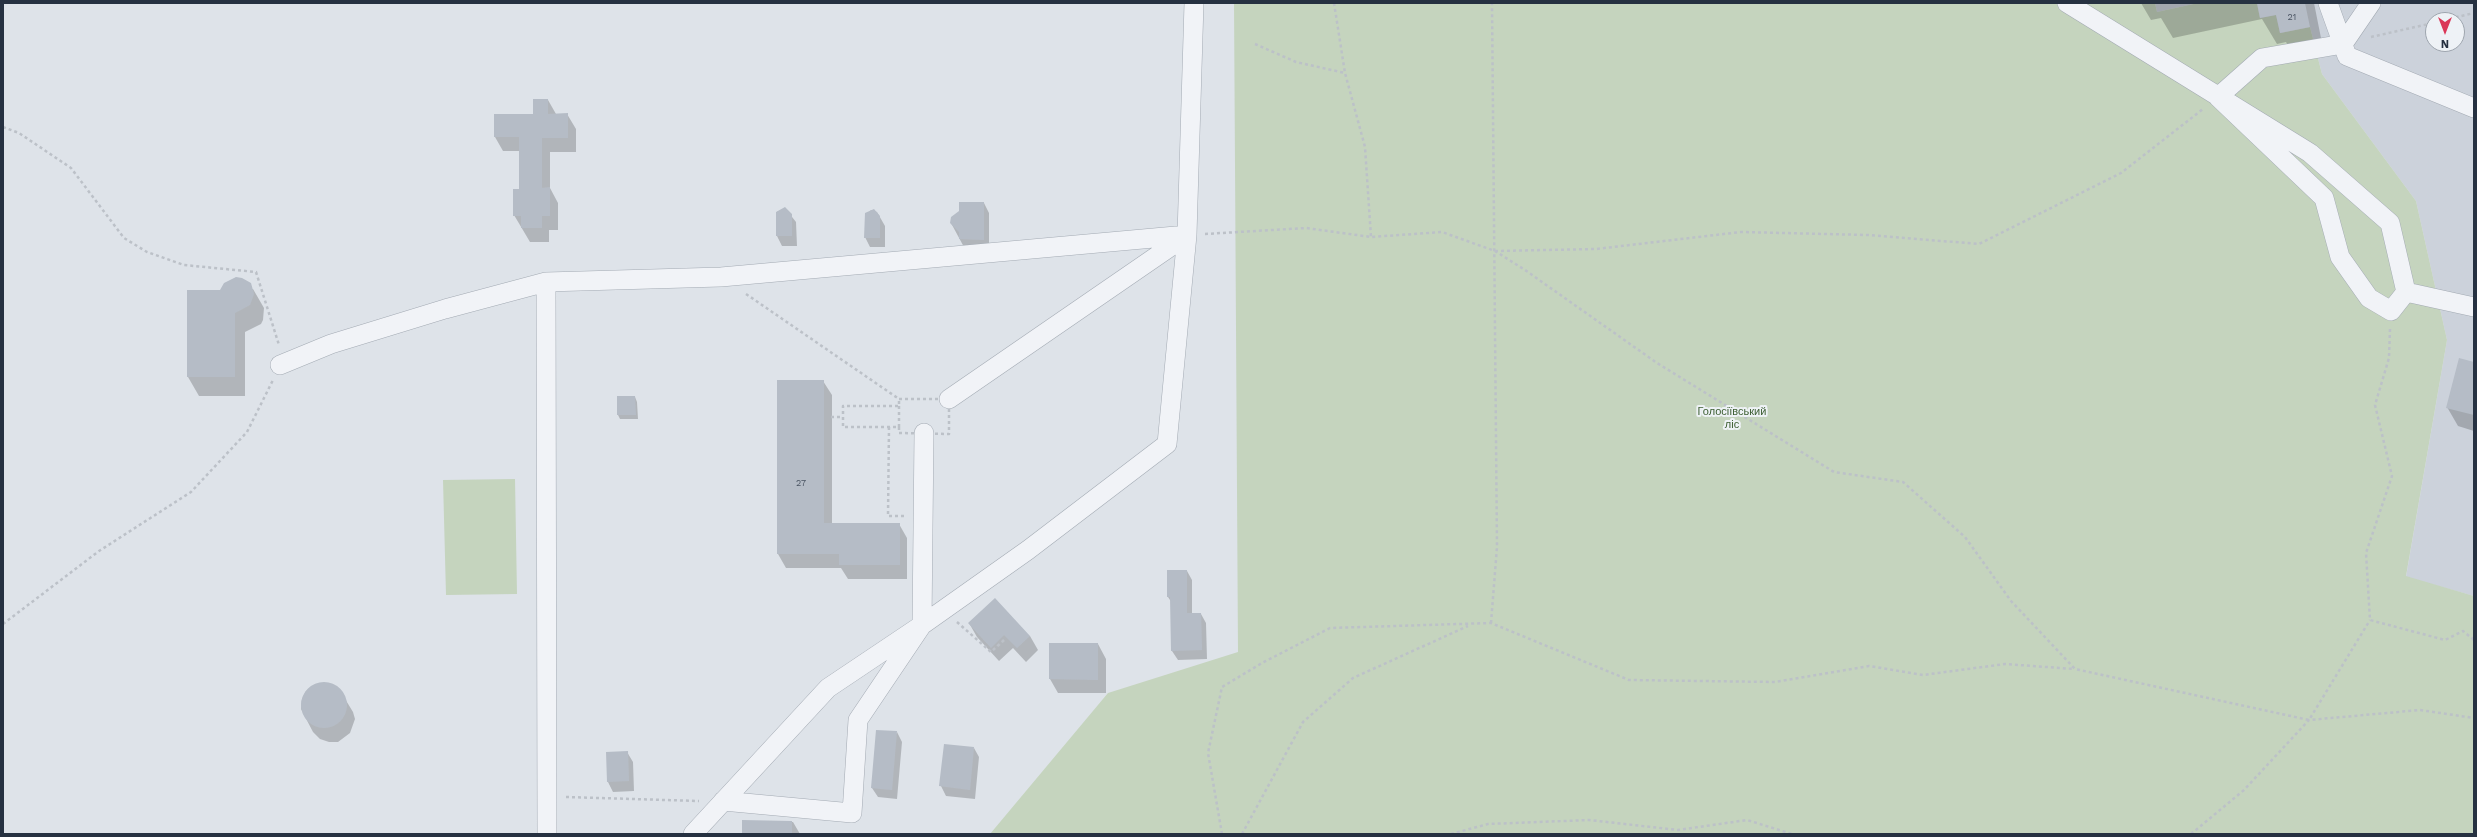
<!DOCTYPE html>
<html>
<head>
<meta charset="utf-8">
<style>
	body { margin:0 }
	#map { position:relative; width:2477px; height:837px; overflow:hidden; background:#dee3e9; font-family:"Work Sans",sans-serif }
	canvas { display:block }
	.frame { position:absolute; inset:0; border:4px solid #263141; pointer-events:none }
	.north { position:absolute; left:2425px; top:12px; width:40px; height:40px; box-sizing:border-box; background:#eef2f6; border:1px solid #9ea5ae; border-radius:50%; rotate:180deg; font-size:11px; font-weight:700; line-height:16px; text-align:center; color:#263141 }
	.north::after { content:''; display:block; margin:auto; width:14px; height:18px; background:#da3758; clip-path:polygon(50% 0,100% 100%,50% 72%,0 100%) }
</style>
</head>
<body>
<div id="map">
<canvas width="2477" height="837"></canvas>
<div class="frame"></div>
<div class="north">N</div>
</div>
<script>
const context = document.querySelector('canvas').getContext('2d');
context.lineJoin = 'round';
function paint(path, color) {
  context.fillStyle = color;
  context.fill(path, 'evenodd');
}
function poly(rows) {
  const path = new Path2D();
  for (const r of rows) {
    if (r.length === 3) {
      path.moveTo(r[0] + r[2], r[1]);
      path.arc(r[0], r[1], r[2], 0, 2 * Math.PI);
      continue;
    }
    path.moveTo(r[0], r[1]);
    for (let i = 2; i < r.length; i += 2) path.lineTo(r[i], r[i + 1]);
  }
  return path;
}
function trace(path, color, width, dash) {
  context.strokeStyle = color;
  context.lineWidth = width;
  context.lineCap = dash ? 'butt' : 'round';
  context.setLineDash(dash || []);
  context.stroke(path);
}
function drawText(font, color, halo, rows, align = 'center') {
  context.font = font + ' "Work Sans",sans-serif';
  context.lineWidth = 4;
  context.setLineDash([]);
  context.textBaseline = 'middle';
  context.strokeStyle = halo;
  context.fillStyle = color;
  for (const [text, x, y, turn = 0] of rows) {
    context.save();
    context.translate(x, y);
    context.rotate((+turn || 0) * Math.PI / 180);
    context.textAlign = isNaN(turn) ? turn : align;
    if (halo) context.strokeText(text, 0, 0);
    context.fillText(text, 0, 0);
    context.restore();
  }
}
paint(poly([
	[2155,3,2198,3,2157,12],
	[2257,3,2474,3,2474,596,2406,577,2447,340,2416,201,2322,74,2310,27,2280,33,2260,18],
	[2433,20,2457,20,2457,44,2433,44]
]), '#ccd2db');
paint(poly([
	[1234,3,2155,3,2157,12,2198,3,2257,3,2260,18,2276,15,2280,33,2310,27,2322,74,2416,201,2447,340,2406,576,2474,596,2474,834,990,834,1108,693,1238,652],
	[515,479,517,594,446,595,443,480]
]), '#c5d4be');
paint(poly([
	[2141,3,2314,3,2324,53,2296,59,2286,42,2277,44,2262,19,2173,38,2161,18,2151,20],
	[548,100,556,114,567,114,576,129,576,152,550,152,550,188,558,203,558,230,549,230,549,242,530,242,514,215,520,190,520,151,503,151,495,137,534,115],
	[984,203,989,213,989,249,965,249,951,223],
	[785,208,796,222,797,246,782,246,777,236,777,212],
	[871,210,877,212,885,226,885,247,870,247,865,237,865,216],
	[253,289,264,308,263,320,261,324,245,332,245,396,199,396,188,377,221,291],
	[2474,363,2474,431,2458,426,2447,407],
	[823,381,832,395,832,524,899,524,907,538,907,579,848,579,841,568,786,568,778,554],
	[635,397,637,402,638,419,620,419,618,415],
	[1187,571,1192,580,1192,614,1201,614,1206,623,1207,659,1178,660,1172,651,1172,603,1168,597],
	[969,623,1030,636,1038,650,1026,662,1013,648,999,661,977,637],
	[1098,644,1106,659,1106,693,1058,693,1050,679],
	[322,683,331,684,339,689,353,712,355,719,350,733,338,742,329,742,320,739,313,732,301,709,302,699,306,691],
	[897,732,902,742,897,799,878,797,872,788],
	[974,748,979,757,975,799,946,796,941,786],
	[627,752,633,762,634,791,613,792,608,782,607,753],
	[743,821,793,822,800,834,743,834]
]), '#0003');
paint(poly([
	[2257,3,2305,3,2310,27,2280,33,2276,15,2260,18],
	[533,99,548,99,548,114,568,113,568,138,542,138,542,188,550,187,550,216,542,216,542,228,521,228,521,216,513,216,513,189,519,189,519,137,494,137,494,114,533,114],
	[959,202,984,202,984,240,959,239,959,232,950,223,951,217,959,211],
	[785,207,792,214,792,236,776,236,776,212],
	[874,209,880,216,880,238,864,238,865,213],
	[236,277,242,278,251,283,254,294,250,305,235,313,235,377,187,377,187,290,220,290,224,283],
	[2459,358,2474,362,2474,415,2446,408],
	[777,380,824,380,824,523,900,523,900,565,839,565,839,554,777,554],
	[617,396,635,396,636,415,617,415],
	[1167,570,1187,570,1187,613,1201,613,1202,650,1171,651,1170,597,1167,597],
	[995,598,1030,636,1017,648,1004,635,991,648,968,623],
	[1049,643,1098,643,1098,680,1049,679],
	[324,705,23],
	[876,730,897,731,892,790,871,788],
	[944,744,974,747,970,790,939,786],
	[628,751,629,781,607,782,606,752],
	[742,820,792,821,792,834,742,834]
]), '#b5bcc6');
const minor = poly([
	[2067,3,2310,153,2390,223,2406,292,2391,311,2369,298,2340,257,2324,198,2218,97],
	[2328,3,2347,56,2474,108],
	[2218,97,2262,58,2343,44,2371,3],
	[546,282,547,834],
	[2406,292,2474,307],
	[280,365,331,344,445,309,546,282,721,277,1187,235],
	[949,399,1186,236],
	[723,801,852,813,858,720,922,625,924,433],
	[693,834,828,688,922,625,1028,550,1167,444,1187,235,1194,3]
]);
trace(minor, '#a3aab3', 20);
trace(poly([
	[1334,3,1345,73],
	[2444,20,2474,13],
	[2371,37,2433,23],
	[1255,44,1296,62,1345,73,1365,147,1371,237],
	[3,127,19,133,71,168,124,238,147,252,184,265,256,272,279,345],
	[1205,234,1306,228,1371,237,1442,232,1495,251,1525,270,1657,363,1834,472,1903,482,1965,537,2011,601,2075,669,2309,720,2370,620],
	[1495,251,1596,249,1741,232,1868,235,1979,244,2121,173,2203,109],
	[746,294,899,399],
	[2390,329,2389,358,2375,405,2392,476,2366,553,2370,620,2445,640,2463,631,2474,640],
	[899,399,949,399,949,434,899,433,899,427,843,427,843,406,899,406,899,399],
	[899,406,899,427],
	[831,417,843,417],
	[889,427,888,516,904,516],
	[957,622,991,652,1004,640],
	[1491,623,1497,547,1492,3],
	[3,624,99,551,191,492,247,432,273,380],
	[566,797,699,801],
	[1222,834,1208,753,1222,687,1262,663,1330,628,1491,623,1629,680,1775,682,1869,666,1923,675,2005,664,2074,669],
	[1242,834,1303,722,1353,678,1468,626],
	[1451,834,1488,824,1589,820,1678,830,1747,820,1792,834],
	[2191,834,2244,790,2309,720,2420,710,2474,718]
]), '#bcc1c8', 2.5, [3, 3]);
trace(minor, '#f1f3f7', 19);
drawText('9px', '#4a5462', null, [
	["21",2292,17],
	["27",801,483]
]);
drawText('11px', '#3c5e32', '#eef2f6', [
	["Голосіївський",1732,412],
	["ліс",1732,425]
]);
</script>
</body>
</html>
